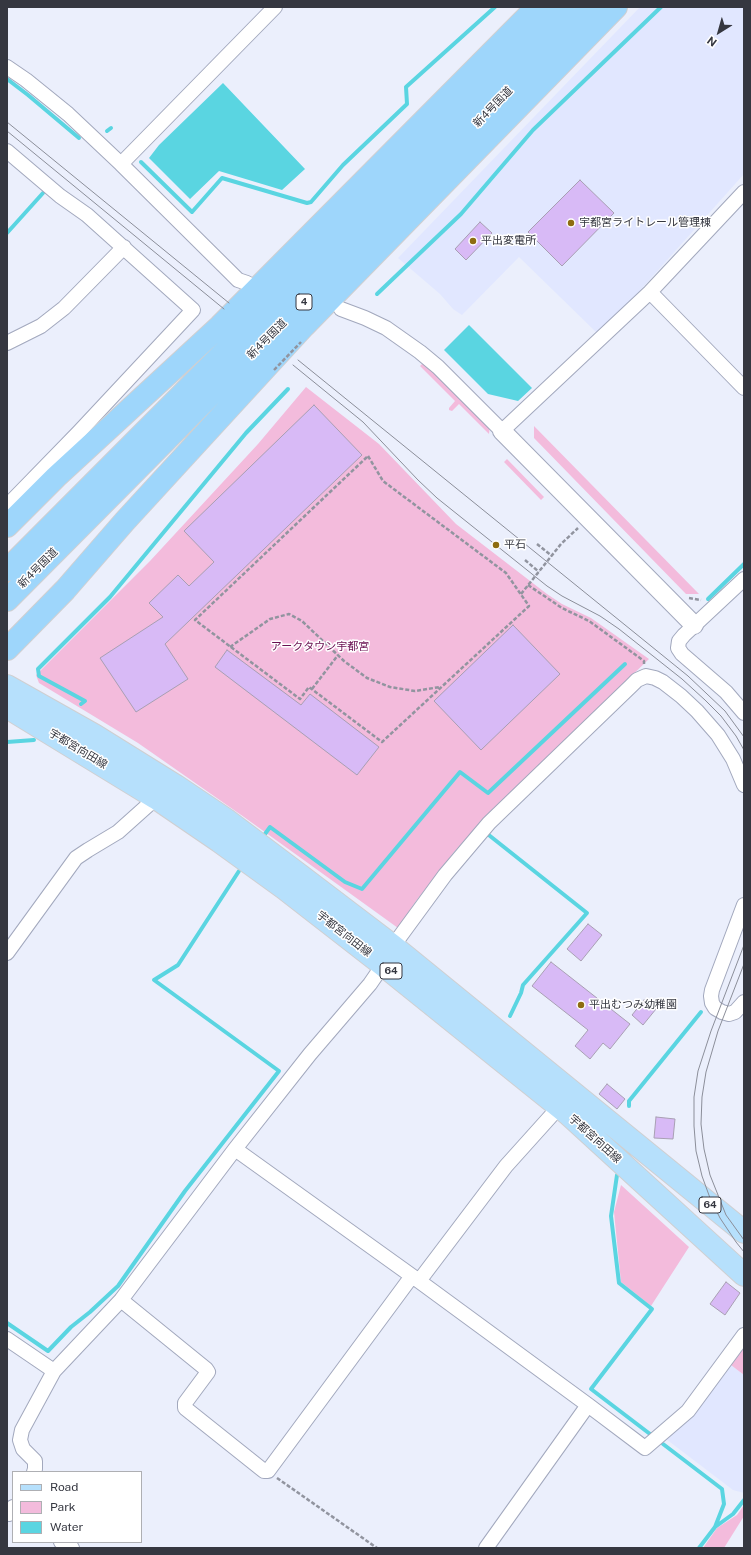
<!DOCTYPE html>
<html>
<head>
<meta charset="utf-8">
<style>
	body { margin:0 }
	#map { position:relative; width:751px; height:1555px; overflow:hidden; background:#ebeffc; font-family:"Public Sans",sans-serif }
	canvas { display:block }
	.frame { position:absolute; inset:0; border:8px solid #353740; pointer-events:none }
	.legend { position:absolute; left:12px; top:1471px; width:130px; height:72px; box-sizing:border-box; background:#fff; border:1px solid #aeafb3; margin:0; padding:5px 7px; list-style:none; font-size:12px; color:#353740 }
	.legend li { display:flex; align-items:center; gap:8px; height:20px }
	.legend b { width:20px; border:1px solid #aeafb3 }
	.north { position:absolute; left:699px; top:12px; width:40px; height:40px; -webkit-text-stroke:3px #fff; paint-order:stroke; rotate:217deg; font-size:11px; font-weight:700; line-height:16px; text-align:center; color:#353740 }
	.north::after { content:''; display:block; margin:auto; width:14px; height:18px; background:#353740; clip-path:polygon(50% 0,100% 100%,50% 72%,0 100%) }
</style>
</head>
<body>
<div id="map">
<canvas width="751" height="1555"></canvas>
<div class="frame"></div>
<ul class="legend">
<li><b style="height:5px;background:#b6e0fc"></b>Road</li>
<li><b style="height:11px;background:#f3bbdc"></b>Park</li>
<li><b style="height:11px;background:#5ad5e1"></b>Water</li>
</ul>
<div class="north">N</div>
</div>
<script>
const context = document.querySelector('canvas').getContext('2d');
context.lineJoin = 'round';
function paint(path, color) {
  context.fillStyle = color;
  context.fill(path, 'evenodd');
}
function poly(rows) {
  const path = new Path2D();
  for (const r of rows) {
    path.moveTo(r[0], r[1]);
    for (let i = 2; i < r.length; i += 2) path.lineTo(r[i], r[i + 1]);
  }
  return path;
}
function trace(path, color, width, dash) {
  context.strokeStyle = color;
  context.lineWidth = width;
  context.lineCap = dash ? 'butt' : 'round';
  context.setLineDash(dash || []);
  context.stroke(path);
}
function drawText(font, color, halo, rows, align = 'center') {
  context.font = font + ' "Public Sans","Noto Sans JP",sans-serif';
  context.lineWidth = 3;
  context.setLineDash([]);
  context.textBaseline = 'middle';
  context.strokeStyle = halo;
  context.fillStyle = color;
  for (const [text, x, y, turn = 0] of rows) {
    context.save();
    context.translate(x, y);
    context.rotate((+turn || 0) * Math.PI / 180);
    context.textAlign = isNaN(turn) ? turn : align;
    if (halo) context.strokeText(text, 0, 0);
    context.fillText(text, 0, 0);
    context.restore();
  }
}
paint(poly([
	[640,7,744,7,744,174,635,296,597,333,519,257,462,315,453,309,440,294,398,258],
	[727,1362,744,1375,744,1493,733,1490,666,1439]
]), '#e1e7ff');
paint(poly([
	[425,361,490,424,489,434,459,404,452,411,449,410,449,408,455,401,420,366],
	[306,387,379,444,456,524,547,594,562,604,591,618,649,659,492,810,454,852,416,901,398,928,244,817,138,743,39,683,36,675,150,561,258,444],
	[534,426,699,594,686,594,534,438],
	[507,459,544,497,541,500,504,462],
	[621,1185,689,1247,651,1306,621,1282,614,1212],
	[744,1340,744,1375,727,1362],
	[744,1505,744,1516,724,1548,703,1548,717,1528,737,1515]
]), '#f3bbdc');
paint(poly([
	[223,83,305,169,282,190,219,171,190,199,149,158,159,145],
	[469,325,532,388,518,401,488,394,444,350]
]), '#5ad5e1');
trace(poly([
	[7,79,28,95,79,138],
	[107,131,111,128],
	[141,162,192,212,222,178,307,203,311,202,343,165,407,104,406,87,495,7],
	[7,233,43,193],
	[377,294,461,214,533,130,661,7],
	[708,599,744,564],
	[81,704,85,701,39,676,38,669,110,597,246,433,288,389],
	[7,742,34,740],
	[486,831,485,832,587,913,523,985,521,993,510,1016],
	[265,834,270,827,345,882,362,889,460,772,488,793,625,664],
	[629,1106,629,1101,701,1012],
	[617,1175,611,1216,619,1283,652,1309,591,1389,650,1434],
	[7,1323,48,1351,71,1327,90,1312,118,1286,185,1191,279,1071,154,980,178,965,239,871],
	[663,1444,722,1489,724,1504,715,1527],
	[699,1548,715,1527,733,1514,744,1500]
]), '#5ad5e1', 4);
const building = poly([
	[580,180,614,213,562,266,528,232,580,180],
	[480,222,492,233,466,260,455,249,480,222],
	[314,405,362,455,165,644,188,679,136,712,100,658,163,617,149,603,178,575,189,586,214,562,184,531,314,405],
	[513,625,560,674,481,750,434,701,513,625],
	[227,650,301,705,310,694,379,747,357,775,215,667,227,650],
	[588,924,602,935,581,961,567,949,588,924],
	[551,962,630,1024,610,1049,603,1043,590,1059,575,1046,588,1030,532,986,551,962],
	[644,1000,656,1009,643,1025,632,1015,644,1000],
	[607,1084,625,1099,617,1109,599,1094,607,1084],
	[656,1117,675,1119,673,1139,654,1138,656,1117],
	[726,1282,740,1293,725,1315,710,1304,726,1282]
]);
paint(building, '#d8baf6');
trace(building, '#a89fb3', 1);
const minor = poly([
	[7,67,26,80,68,114,121,164,230,272,238,280,247,283],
	[7,151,60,196,87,215,193,310,79,432,7,506],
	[121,164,275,7],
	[650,292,744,388],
	[341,309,365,318,386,328,420,352,438,367,502,431,650,292,744,192],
	[7,343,41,326,64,308,124,247],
	[744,579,684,635,679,641,678,648,682,654,726,692,744,713],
	[744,905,712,990,711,996,712,1003,715,1008,722,1012,729,1014,735,1012,744,1002],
	[7,953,76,858,88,850,118,832,156,798],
	[235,1149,419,1281,588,1405,645,1448,688,1411,744,1335],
	[419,1281,506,1166,559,1107],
	[121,1300,206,1369,208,1372,185,1403,185,1408,264,1471,268,1471,412,1276],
	[7,1339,54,1371],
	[34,1472,35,1469,35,1461,23,1449,20,1440,22,1430,54,1371,121,1300,235,1149,310,1054,370,984,383,965,393,946,445,875,489,823,631,686,637,680,646,676,655,678,663,682,681,696,697,711,718,735,733,759,744,785],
	[9,1514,13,1507],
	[61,1542,72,1548],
	[486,1548,588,1405]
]);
const tertiary = poly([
	[502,431,694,625]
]);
const primary = poly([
	[7,686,94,735,176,786,228,821,301,876,393,946,744,1232],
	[7,707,156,798,219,841,284,888,383,965,568,1114,744,1275]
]);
const trunk = poly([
	[7,526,56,477,220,326,537,7],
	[7,570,305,271,563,7],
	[7,600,320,285,591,7],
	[7,649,65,590,125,521,304,326,616,7]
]);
trace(minor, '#a2a8bd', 16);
trace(tertiary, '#a2a8bd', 20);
trace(primary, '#cfcfd1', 24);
trace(trunk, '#cfcfd1', 24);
trace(poly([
	[368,456,383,481,506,573,529,606,382,742,309,687,300,699,195,620,368,456],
	[537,544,552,556],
	[525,560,539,572],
	[528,585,562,608,589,621,607,634,644,661,644,664],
	[521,594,561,544,578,528],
	[689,598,701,600],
	[230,647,270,619,289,614,302,621,344,661,367,678,390,687,415,691,440,687],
	[312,689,338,655],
	[277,1478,377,1548]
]), '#91949f', 2.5, [4, 2]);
trace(minor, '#fff', 14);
trace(tertiary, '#fff', 18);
trace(primary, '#b6e0fc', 22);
trace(trunk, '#9ed6fb', 22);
trace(poly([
	[7,122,229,303],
	[7,131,224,309],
	[298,360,688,676,725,711,744,737],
	[293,365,363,422,418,480,437,498,547,586,562,596,600,616,619,629,682,679,705,700,721,716,736,736,744,750],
	[744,945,711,1031,698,1071,694,1097,694,1126,696,1151,702,1176,710,1198,720,1218,736,1242,744,1252],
	[744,964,718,1031,706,1072,702,1097,701,1124,704,1149,710,1175,726,1215,744,1240]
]), '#8b8e99', 1);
trace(poly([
	[274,370,301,342]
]), '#91949f', 2.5, [4, 2]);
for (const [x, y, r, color] of [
	[571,223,4,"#8e6c10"],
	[473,241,4,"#8e6c10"],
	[496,545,4,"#8e6c10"],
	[581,1005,4,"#8e6c10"]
]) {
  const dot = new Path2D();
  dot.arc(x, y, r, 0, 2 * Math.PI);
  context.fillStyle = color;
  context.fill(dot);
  trace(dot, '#fff', 1.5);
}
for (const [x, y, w] of [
	[304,302,16],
	[391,971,22],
	[710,1205,22]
]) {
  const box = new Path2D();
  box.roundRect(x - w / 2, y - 8, w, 16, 3);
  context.fillStyle = '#fff';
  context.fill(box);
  trace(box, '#353740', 1);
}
drawText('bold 10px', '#353740', null, [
	["4",304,302],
	["64",391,971],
	["64",710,1205]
]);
drawText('11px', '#353740', '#fff', [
	["新4号国道",493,107,-46],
	["新4号国道",267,339,-45],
	["新4号国道",38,568,-45],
	["宇都宮向田線",78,749,31],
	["宇都宮向田線",344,934,38],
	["宇都宮向田線",595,1139,42]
]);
drawText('11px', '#353740', '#fff', [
	["宇都宮ライトレール管理棟",579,223],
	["平出変電所",481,241],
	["平石",504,545],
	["平出むつみ幼稚園",589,1005]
], 'left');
drawText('11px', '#680e50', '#fff', [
	["アークタウン宇都宮",320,647]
]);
</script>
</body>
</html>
